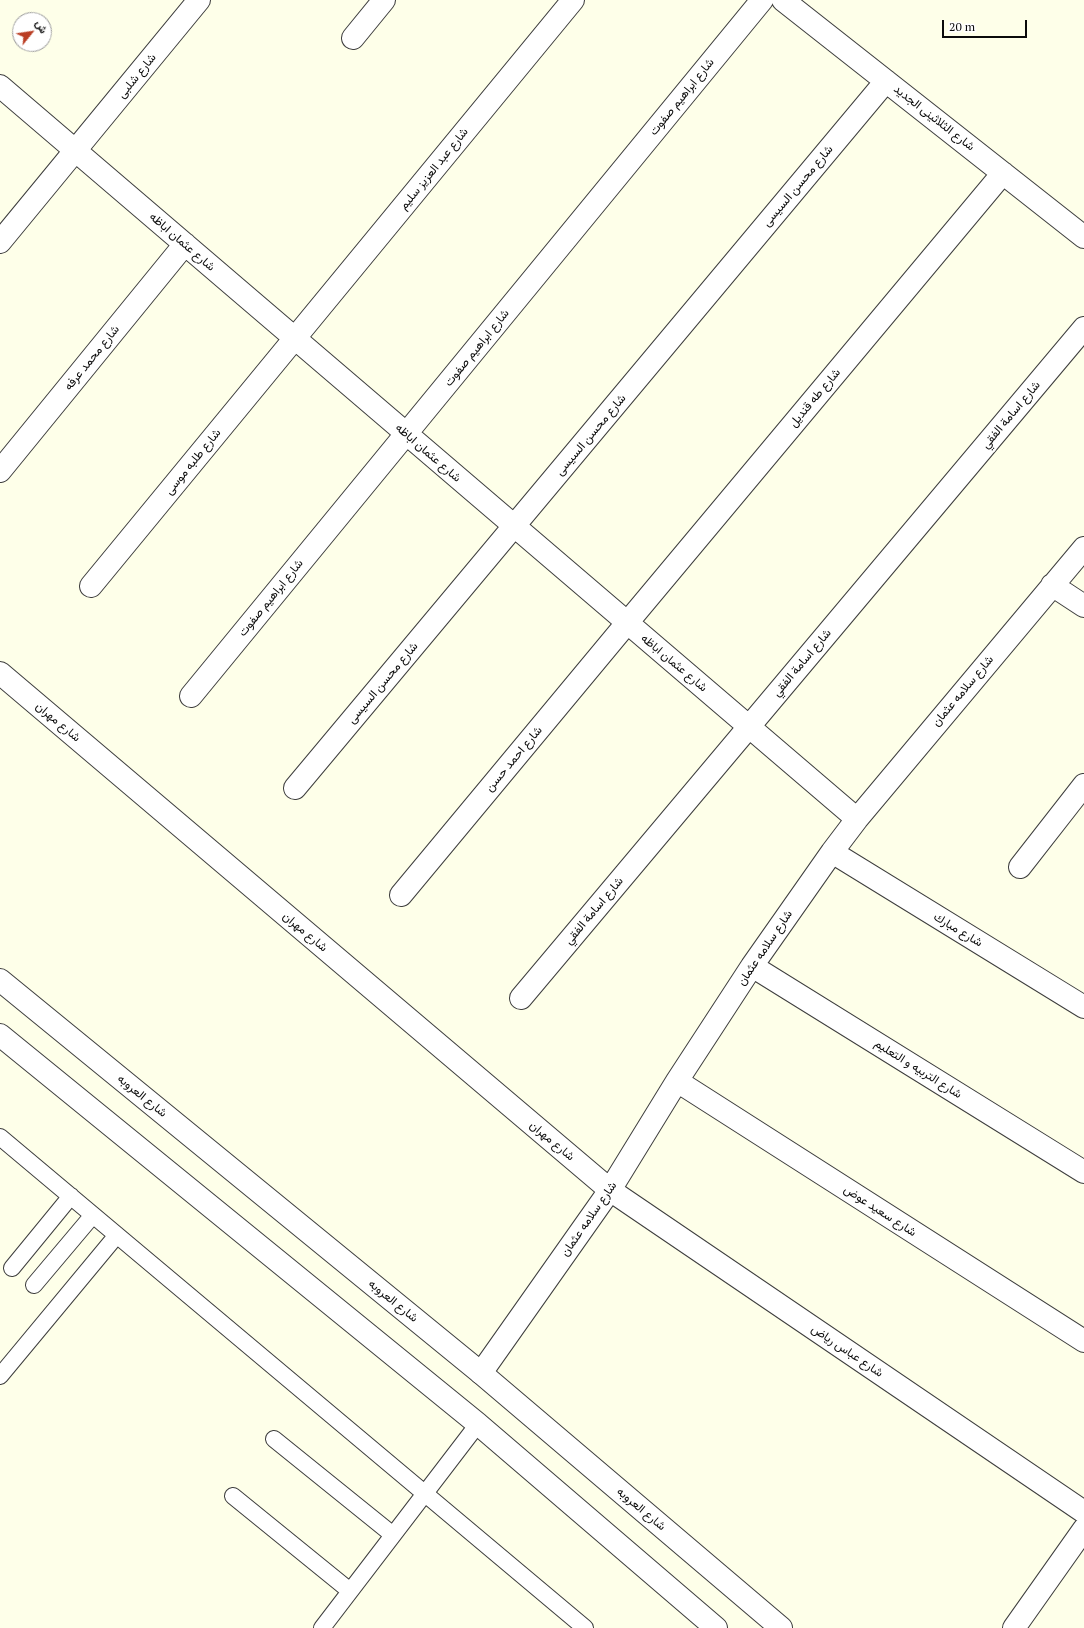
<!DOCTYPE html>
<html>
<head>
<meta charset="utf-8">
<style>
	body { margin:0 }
	#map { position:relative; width:1084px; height:1628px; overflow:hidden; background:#feffe9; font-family:"PT Serif",Vazirmatn,serif }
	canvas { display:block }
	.north { position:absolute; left:12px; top:12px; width:40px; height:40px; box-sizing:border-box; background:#fff; border:1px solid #9d9d9d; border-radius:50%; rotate:60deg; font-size:11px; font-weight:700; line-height:16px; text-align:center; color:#0b0b0b }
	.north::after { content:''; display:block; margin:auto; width:14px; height:18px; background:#ba3e24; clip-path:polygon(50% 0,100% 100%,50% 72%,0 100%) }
	.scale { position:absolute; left:942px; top:20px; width:85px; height:18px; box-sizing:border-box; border:2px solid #0b0b0b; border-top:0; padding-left:5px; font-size:12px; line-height:14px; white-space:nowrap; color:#0b0b0b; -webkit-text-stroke:3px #fff; paint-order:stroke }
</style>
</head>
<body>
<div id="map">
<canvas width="1084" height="1628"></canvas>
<div class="north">ش</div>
<div class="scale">20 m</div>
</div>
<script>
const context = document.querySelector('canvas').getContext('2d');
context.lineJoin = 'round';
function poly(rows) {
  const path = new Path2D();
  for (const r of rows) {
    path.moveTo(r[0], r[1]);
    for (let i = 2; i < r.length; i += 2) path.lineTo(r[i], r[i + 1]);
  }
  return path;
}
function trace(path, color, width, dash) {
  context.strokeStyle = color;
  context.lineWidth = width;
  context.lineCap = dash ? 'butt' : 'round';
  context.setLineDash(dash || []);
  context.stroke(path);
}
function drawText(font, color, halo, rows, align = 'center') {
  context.font = font + ' "PT Serif",Vazirmatn,serif';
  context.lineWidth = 4;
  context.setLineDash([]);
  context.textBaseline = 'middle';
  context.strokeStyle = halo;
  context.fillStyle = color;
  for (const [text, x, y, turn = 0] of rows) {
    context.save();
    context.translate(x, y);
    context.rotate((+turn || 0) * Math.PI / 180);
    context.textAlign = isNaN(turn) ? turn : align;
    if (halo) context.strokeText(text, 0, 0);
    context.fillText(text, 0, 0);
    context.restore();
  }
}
const service = poly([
	[0,1137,585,1628],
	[12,1268,71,1196],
	[34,1285,93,1215],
	[0,1376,117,1235],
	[274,1439,393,1535],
	[233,1496,350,1591],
	[322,1628,478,1424]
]);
const minor = poly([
	[783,0,1084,237],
	[353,38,384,0],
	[0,86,857,819],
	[0,242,199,0],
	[0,471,185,244],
	[1052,585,1084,606],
	[91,586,573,0],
	[0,673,610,1190,1084,1512],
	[191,696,762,0],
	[295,788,886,81],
	[832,852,1084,1007],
	[1020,867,1084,785],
	[401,895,627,623,1003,173],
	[752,966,1084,1172],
	[521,998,1084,328],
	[677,1081,1084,1341],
	[481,1373,610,1190,677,1081,752,966,832,852,857,819,1084,548],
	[1014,1628,1084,1529]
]);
const tertiary = poly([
	[0,980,481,1373,781,1628],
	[0,1035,478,1424,716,1628]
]);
trace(service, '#3e3e3e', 18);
trace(minor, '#3e3e3e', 24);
trace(tertiary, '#3e3e3e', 24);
trace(service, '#fff', 16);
trace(minor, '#fff', 22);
trace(tertiary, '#fff', 22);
drawText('12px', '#0b0b0b', '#fff', [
	["شارع شلبى",137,76,-51],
	["شارع ابراهيم صفوت",682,97,-51],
	["شارع الثلاثينى الجديد",934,118,38],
	["شارع عبد العزيز سليم",434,169,-51],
	["شارع محسن السيسى",798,186,-50],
	["شارع عثمان اباظه",182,242,41],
	["شارع ابراهيم صفوت",477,348,-51],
	["شارع محمد عرفه",92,358,-51],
	["شارع طه قنديل",815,398,-50],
	["شارع اسامة الفقي",1011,415,-50],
	["شارع محسن السيسى",591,435,-50],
	["شارع عثمان اباظه",428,453,41],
	["شارع طلبه موسى",193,462,-51],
	["شارع ابراهيم صفوت",271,598,-51],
	["شارع عثمان اباظه",674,663,40],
	["شارع اسامة الفقي",802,663,-50],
	["شارع محسن السيسى",383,683,-50],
	["شارع سلامه عثمان",963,691,-50],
	["شارع مهران",58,722,40],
	["شارع احمد حسن",514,759,-50],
	["شارع اسامة الفقي",594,911,-50],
	["شارع مبارك",958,930,31],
	["شارع مهران",305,932,40],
	["شارع سلامه عثمان",765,948,-56],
	["شارع التربيه و التعليم",918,1069,32],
	["شارع العروبه",142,1096,39],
	["شارع مهران",552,1141,40],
	["شارع سعيد عوض",880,1211,33],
	["شارع سلامه عثمان",589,1219,-55],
	["شارع العروبه",393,1301,39],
	["شارع عباس رياض",847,1351,34],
	["شارع العروبه",641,1509,40]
]);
</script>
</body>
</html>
